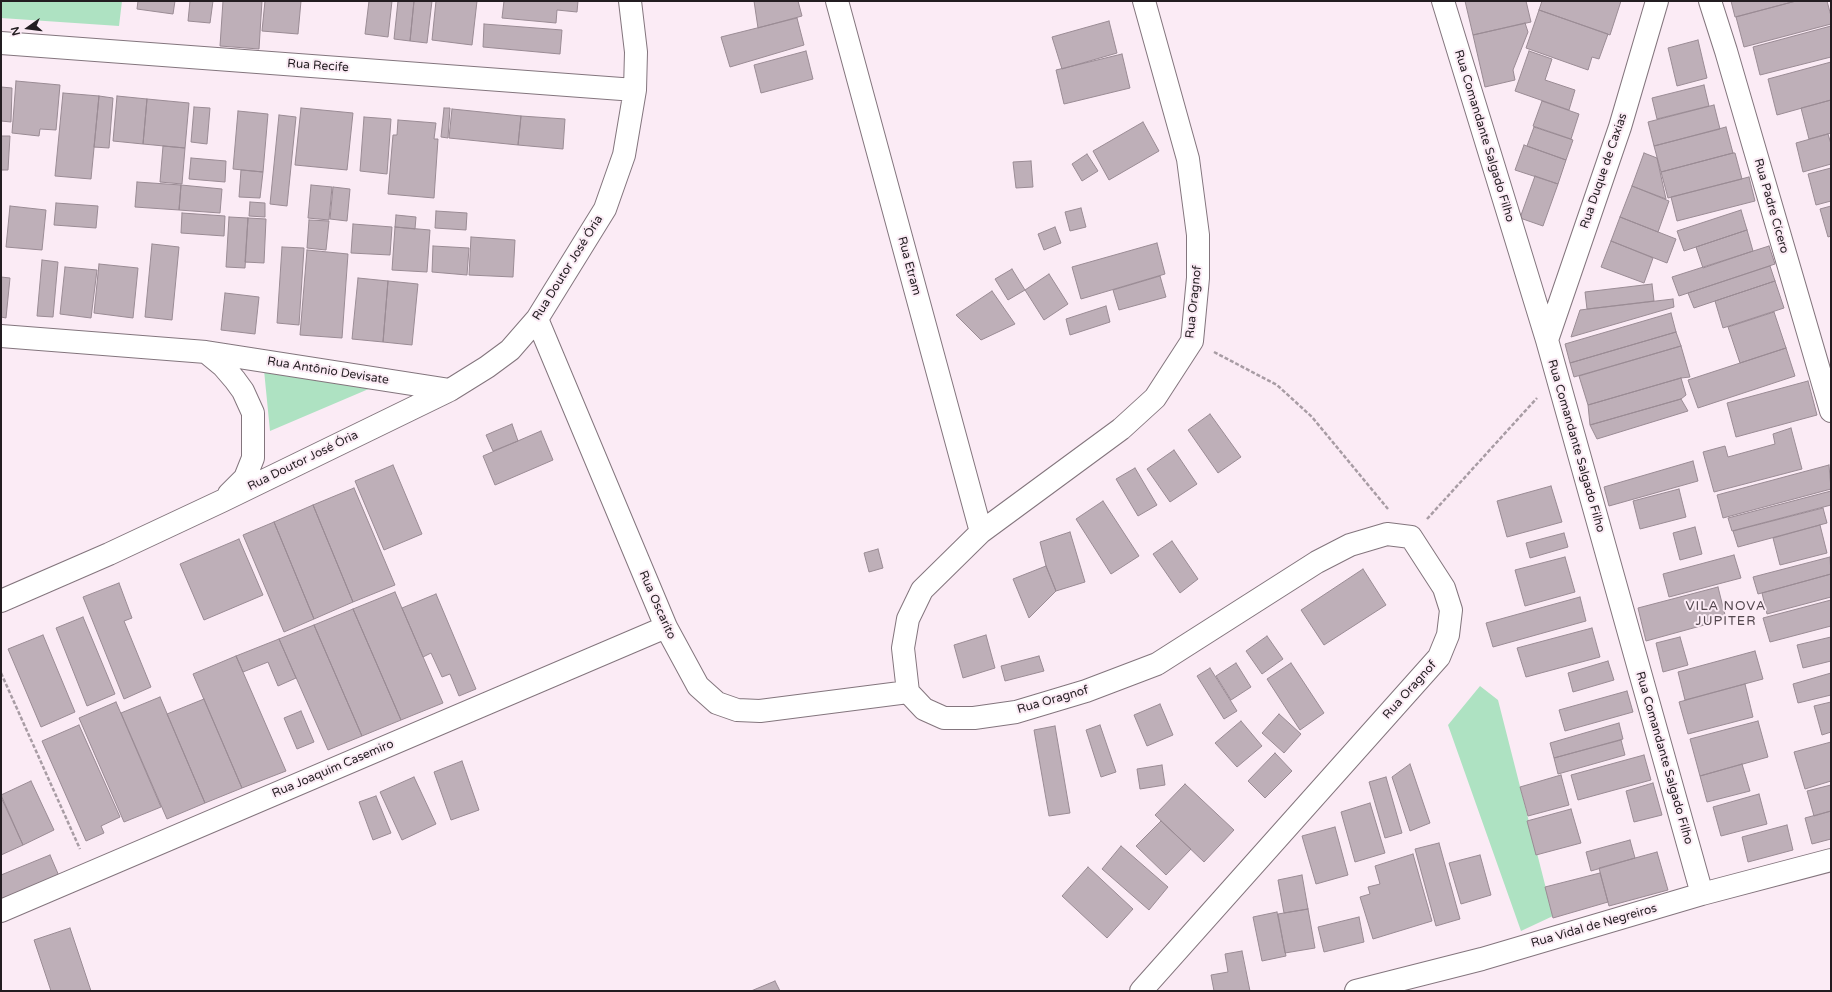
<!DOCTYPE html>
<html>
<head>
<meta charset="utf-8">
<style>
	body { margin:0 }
	#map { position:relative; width:1832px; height:992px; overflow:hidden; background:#fbebf5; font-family:"Varela Round",sans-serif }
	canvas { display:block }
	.frame { position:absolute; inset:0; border:2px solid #231d21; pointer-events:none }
	.north { position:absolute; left:8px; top:8px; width:40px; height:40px; -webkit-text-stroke:3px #fbebf5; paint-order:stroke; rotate:256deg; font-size:11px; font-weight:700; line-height:16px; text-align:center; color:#231d21 }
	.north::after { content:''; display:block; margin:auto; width:14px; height:18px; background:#231d21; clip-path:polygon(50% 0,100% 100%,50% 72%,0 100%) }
</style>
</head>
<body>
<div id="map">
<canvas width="1832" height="992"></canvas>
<div class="frame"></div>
<div class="north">N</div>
</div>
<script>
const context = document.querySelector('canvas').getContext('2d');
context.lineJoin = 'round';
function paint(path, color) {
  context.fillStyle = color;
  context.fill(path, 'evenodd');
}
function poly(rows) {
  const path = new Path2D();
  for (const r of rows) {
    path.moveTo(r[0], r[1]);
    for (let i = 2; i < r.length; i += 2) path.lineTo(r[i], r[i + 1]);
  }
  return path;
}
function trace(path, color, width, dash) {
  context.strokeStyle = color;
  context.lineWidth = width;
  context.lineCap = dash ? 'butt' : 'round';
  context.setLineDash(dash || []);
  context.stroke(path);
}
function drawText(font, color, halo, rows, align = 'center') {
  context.font = font + ' "Varela Round",sans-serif';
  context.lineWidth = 4;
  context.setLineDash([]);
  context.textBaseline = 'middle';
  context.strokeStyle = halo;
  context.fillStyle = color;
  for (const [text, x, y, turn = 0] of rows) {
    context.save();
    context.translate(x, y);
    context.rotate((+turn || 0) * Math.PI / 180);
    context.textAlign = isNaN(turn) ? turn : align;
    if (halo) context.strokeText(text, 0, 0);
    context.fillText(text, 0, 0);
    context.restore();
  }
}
paint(poly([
	[1,1,122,1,119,26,1,18],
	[264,370,378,385,270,431],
	[1480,686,1498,700,1553,916,1521,931,1448,725]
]), '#aee2c2');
const building = poly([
	[138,1,175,1,173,14,137,9,138,1],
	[190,1,213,1,210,23,188,21,190,1],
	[223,1,262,1,259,49,220,46,223,1],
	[265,1,301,1,298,34,262,31,265,1],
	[369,1,392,1,388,37,365,34,369,1],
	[398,1,414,1,410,41,394,39,398,1],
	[414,1,432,1,427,43,410,41,414,1],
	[436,1,477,1,472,45,432,40,436,1],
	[504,1,578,1,577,12,557,10,556,23,502,18,504,1],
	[754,1,798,1,802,16,758,28,754,1],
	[1465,1,1526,1,1531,22,1473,35,1465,1],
	[1542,1,1621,1,1610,35,1539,10,1542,1],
	[1731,1,1796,1,1735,17,1731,1],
	[1796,1,1827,1,1831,16,1831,24,1744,47,1736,17,1796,1],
	[1539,10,1608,34,1599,59,1592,57,1588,70,1526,48,1539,10],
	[797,18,804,45,730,67,721,37,797,18],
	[1109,21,1117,53,1062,69,1052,37,1109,21],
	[1525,23,1528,32,1513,70,1515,80,1485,87,1473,35,1525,23],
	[484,24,562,30,560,54,483,47,484,24],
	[1831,26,1831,57,1760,75,1753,47,1831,26],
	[1698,40,1707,78,1677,86,1668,48,1698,40],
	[806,51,813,79,761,93,754,65,806,51],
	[1529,51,1552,59,1545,80,1575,90,1569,110,1515,91,1529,51],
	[1122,54,1130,88,1064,104,1056,70,1122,54],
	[1831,62,1831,100,1777,115,1768,79,1831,62],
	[16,81,60,85,56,130,40,129,39,136,12,133,16,81],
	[1704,85,1709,106,1657,119,1652,98,1704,85],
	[1,87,12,88,11,122,1,121,1,87],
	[63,93,99,96,91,179,55,176,63,93],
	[99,96,113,98,109,148,94,147,99,96],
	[117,96,147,99,143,144,113,141,117,96],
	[147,99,189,103,185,148,143,144,147,99],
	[1831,100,1831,133,1809,139,1801,108,1831,100],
	[1542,101,1579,114,1571,139,1533,126,1542,101],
	[1714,105,1720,129,1654,146,1648,122,1714,105],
	[194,107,210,108,207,144,191,142,194,107],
	[301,108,353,113,347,170,295,165,301,108],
	[444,108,450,108,448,138,441,137,444,108],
	[452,109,521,116,518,145,449,138,452,109],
	[238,111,268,114,263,172,233,169,238,111],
	[279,115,296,117,287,206,270,204,279,115],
	[521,116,565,119,563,149,518,145,521,116],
	[364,117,391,119,387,174,360,171,364,117],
	[398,120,436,123,434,139,438,139,434,198,388,194,393,135,397,135,398,120],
	[1143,122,1159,151,1109,180,1093,151,1143,122],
	[1534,127,1573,140,1566,160,1527,146,1534,127],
	[1726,127,1733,153,1661,172,1654,146,1726,127],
	[1828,134,1831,144,1831,164,1803,172,1796,143,1828,134],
	[1,136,10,136,8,170,1,170,1,136],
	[1524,145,1566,160,1558,184,1515,170,1524,145],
	[163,146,185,148,182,184,160,182,163,146],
	[1644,153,1657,158,1666,199,1632,186,1644,153],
	[1733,153,1735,153,1742,179,1668,198,1661,172,1733,153],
	[1087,154,1098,171,1082,181,1072,164,1087,154],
	[191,158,226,161,225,182,189,179,191,158],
	[1031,161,1033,187,1016,188,1013,162,1031,161],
	[1831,168,1831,201,1816,205,1808,174,1831,168],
	[241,170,263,172,260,198,239,197,241,170],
	[1535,176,1558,184,1543,226,1520,218,1535,176],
	[1749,177,1755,201,1677,221,1671,197,1749,177],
	[137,182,181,185,179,210,135,207,137,182],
	[181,185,222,189,220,213,179,210,181,185],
	[311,185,332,187,329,220,308,218,311,185],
	[1632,186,1669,201,1658,232,1620,217,1632,186],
	[333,187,350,189,347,221,330,219,333,187],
	[250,202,265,203,265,217,249,216,250,202],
	[56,203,98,206,96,228,54,225,56,203],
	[10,206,46,210,42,250,6,247,10,206],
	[1831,206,1831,236,1828,237,1820,209,1831,206],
	[1081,208,1086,227,1070,231,1065,212,1081,208],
	[1741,210,1747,230,1684,251,1677,231,1741,210],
	[436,211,467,213,466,230,435,228,436,211],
	[182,213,225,216,224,236,181,233,182,213],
	[396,215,416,217,415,229,395,227,396,215],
	[229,217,248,218,245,268,226,267,229,217],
	[1620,217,1676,239,1667,263,1611,241,1620,217],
	[248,218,266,219,264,263,245,262,248,218],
	[309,220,329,221,326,250,307,248,309,220],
	[353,224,392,227,390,255,351,253,353,224],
	[395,227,430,230,427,272,392,270,395,227],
	[1055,227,1061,243,1044,250,1038,234,1055,227],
	[1747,230,1753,251,1703,268,1696,247,1747,230],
	[471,237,515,240,513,277,469,275,471,237],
	[1611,241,1653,258,1644,283,1601,267,1611,241],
	[1157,243,1165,274,1081,299,1072,267,1157,243],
	[152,244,179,247,172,320,145,317,152,244],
	[433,246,469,248,467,275,432,272,433,246],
	[1769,246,1775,264,1679,296,1672,277,1769,246],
	[282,247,304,248,299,325,277,323,282,247],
	[307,250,348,254,342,338,300,335,307,250],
	[42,260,58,262,53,317,37,316,42,260],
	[99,264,138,268,133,318,94,313,99,264],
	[1770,266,1775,281,1694,308,1688,293,1770,266],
	[65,267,97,270,91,318,60,314,65,267],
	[1012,269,1025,290,1008,300,995,279,1012,269],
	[1049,274,1068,304,1044,320,1025,290,1049,274],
	[1160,276,1166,297,1119,310,1113,290,1160,276],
	[1,277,10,278,6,318,1,317,1,277],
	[358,278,388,281,383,342,352,339,358,278],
	[388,281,418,284,412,345,383,342,388,281],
	[1775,281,1784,308,1723,328,1715,301,1775,281],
	[1652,284,1654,301,1587,309,1585,292,1652,284],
	[992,291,1015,324,981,340,956,315,992,291],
	[225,293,259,297,255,334,221,330,225,293],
	[1673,299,1674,307,1571,337,1580,310,1673,299],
	[1106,306,1110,322,1070,335,1066,319,1106,306],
	[1774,312,1786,348,1740,363,1728,327,1774,312],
	[1671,313,1676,332,1570,363,1565,344,1671,313],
	[1676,332,1681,346,1574,377,1570,363,1676,332],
	[1681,346,1690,377,1681,378,1588,405,1579,376,1681,346],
	[1786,348,1795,376,1698,408,1688,380,1786,348],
	[1681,378,1686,395,1681,399,1590,425,1588,405,1681,378],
	[1808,381,1817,415,1736,437,1727,403,1808,381],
	[1681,399,1688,411,1597,439,1590,425,1681,399],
	[1210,414,1241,457,1218,473,1188,430,1210,414],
	[512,424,518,441,493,451,486,435,512,424],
	[1791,428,1802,469,1714,492,1703,452,1725,446,1728,457,1775,444,1773,434,1791,428],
	[541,431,553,460,495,485,483,456,541,431],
	[1174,450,1197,484,1170,502,1147,469,1174,450],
	[1693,461,1698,481,1609,506,1604,487,1693,461],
	[393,465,422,534,384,550,355,481,393,465],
	[1829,465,1831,489,1723,518,1717,495,1829,465],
	[1135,468,1157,505,1138,516,1116,479,1135,468],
	[1551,486,1562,522,1507,537,1497,501,1551,486],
	[354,488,395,585,353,602,313,505,354,488],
	[1679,489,1686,517,1640,529,1633,501,1679,489],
	[1831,491,1831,505,1732,531,1728,518,1831,491],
	[1103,501,1139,556,1111,574,1076,519,1103,501],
	[313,505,353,602,314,619,274,522,313,505],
	[1823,508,1827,523,1738,547,1733,531,1823,508],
	[274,522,314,619,284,632,243,535,274,522],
	[1820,525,1827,553,1780,565,1773,538,1820,525],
	[1695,527,1702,554,1680,560,1673,533,1695,527],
	[1070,532,1085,582,1056,591,1046,566,1040,542,1070,532],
	[1564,533,1568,547,1530,558,1526,543,1564,533],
	[239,539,263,595,204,620,180,564,239,539],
	[1172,541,1198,579,1180,593,1153,554,1172,541],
	[878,549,883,568,869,572,864,553,878,549],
	[1734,555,1741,578,1669,597,1663,574,1734,555],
	[1565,557,1575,592,1525,606,1515,570,1565,557],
	[1830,557,1831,574,1758,594,1753,577,1830,557],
	[1046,566,1056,591,1029,618,1013,579,1046,566],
	[1363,569,1386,605,1324,645,1301,610,1363,569],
	[1831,574,1831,597,1767,614,1762,593,1831,574],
	[119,583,132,618,124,621,151,687,124,699,83,597,119,583],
	[1718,587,1726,619,1646,641,1638,608,1718,587],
	[395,592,443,703,401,720,353,609,395,592],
	[436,594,476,689,459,696,450,674,442,677,431,653,423,657,402,608,436,594],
	[1580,597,1586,621,1493,647,1486,623,1580,597],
	[1831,600,1831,626,1770,642,1763,618,1831,600],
	[353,609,401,720,362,736,314,625,353,609],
	[83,617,115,694,87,706,56,628,83,617],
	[314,625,362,736,328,750,279,639,314,625],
	[1592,628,1600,657,1526,677,1517,648,1592,628],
	[43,635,75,712,41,727,8,649,43,635],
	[986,635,995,668,963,678,954,645,986,635],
	[1267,636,1283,659,1262,674,1246,651,1267,636],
	[1680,637,1688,665,1663,672,1656,643,1680,637],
	[1831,637,1831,661,1803,668,1797,645,1831,637],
	[279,639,296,678,278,686,268,662,243,672,236,656,279,639],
	[1755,651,1763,679,1685,700,1678,672,1755,651],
	[236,656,286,771,242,788,193,674,236,656],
	[1039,656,1044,671,1005,681,1001,666,1039,656],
	[1608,661,1614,680,1573,692,1568,673,1608,661],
	[1236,663,1251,687,1231,700,1216,676,1236,663],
	[1291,663,1324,713,1300,730,1267,679,1291,663],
	[1210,668,1237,711,1224,719,1197,676,1210,668],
	[1831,673,1831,695,1798,703,1793,684,1831,673],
	[1745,684,1753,717,1688,734,1679,702,1745,684],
	[1627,691,1633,712,1565,731,1559,710,1627,691],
	[160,697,205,803,167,819,121,713,160,697],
	[204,699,242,788,205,803,167,714,204,699],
	[116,702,161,807,124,822,79,718,116,702],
	[1831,702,1831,732,1822,735,1814,706,1831,702],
	[1160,704,1173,735,1147,746,1134,715,1160,704],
	[301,711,314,742,297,749,284,718,301,711],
	[1279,714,1301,734,1284,753,1262,733,1279,714],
	[1241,721,1262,746,1237,767,1215,743,1241,721],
	[1758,721,1768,757,1700,776,1690,739,1758,721],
	[1619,723,1623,739,1554,758,1550,743,1619,723],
	[79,725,120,817,101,826,104,833,86,841,42,741,79,725],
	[1100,725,1116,772,1101,777,1086,730,1100,725],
	[1055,726,1070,813,1049,816,1034,730,1055,726],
	[1621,740,1625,755,1558,774,1554,758,1621,740],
	[1831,742,1831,781,1805,789,1794,752,1831,742],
	[1275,753,1292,771,1265,798,1248,781,1275,753],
	[1644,755,1651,780,1578,800,1571,775,1644,755],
	[462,761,479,810,451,820,434,772,462,761],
	[1410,764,1430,823,1410,831,1392,777,1410,764],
	[1742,764,1750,791,1707,802,1700,776,1742,764],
	[1162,765,1165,785,1140,789,1137,769,1162,765],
	[1561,775,1569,805,1528,816,1520,787,1561,775],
	[414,777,436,824,402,840,380,792,414,777],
	[1386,777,1402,833,1385,838,1369,782,1386,777],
	[31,781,54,830,23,845,1,795,31,781],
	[1653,783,1662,815,1634,822,1626,791,1653,783],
	[1185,784,1234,830,1204,862,1155,815,1185,784],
	[1831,785,1831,811,1814,816,1807,791,1831,785],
	[1759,794,1767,824,1721,836,1713,807,1759,794],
	[376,796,391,833,373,840,359,802,376,796],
	[1,797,23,845,1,855,1,797],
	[1370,803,1385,853,1355,862,1341,812,1370,803],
	[1571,809,1581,843,1536,855,1527,821,1571,809],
	[1831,811,1831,839,1812,844,1805,818,1831,811],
	[1161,821,1191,849,1166,875,1136,846,1161,821],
	[1787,825,1793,850,1748,862,1742,837,1787,825],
	[1335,827,1348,875,1316,884,1302,836,1335,827],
	[1630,840,1635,858,1591,871,1586,852,1630,840],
	[1439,843,1460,919,1436,926,1415,849,1439,843],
	[1121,846,1168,887,1149,910,1102,869,1121,846],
	[1657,852,1668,890,1609,906,1599,868,1657,852],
	[1413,854,1432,921,1373,939,1360,897,1370,894,1368,887,1380,884,1375,866,1413,854],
	[50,855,59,876,1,901,1,875,50,855],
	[1480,855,1491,895,1461,904,1449,863,1480,855],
	[1088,867,1133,909,1107,938,1062,896,1088,867],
	[1600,873,1608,902,1553,918,1545,887,1600,873],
	[1302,875,1308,909,1284,913,1278,880,1302,875],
	[1308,909,1315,948,1285,953,1278,914,1308,909],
	[1277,912,1286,956,1262,961,1253,917,1277,912],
	[1359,917,1364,942,1324,952,1318,927,1359,917],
	[70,928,91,991,51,991,34,940,70,928],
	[1242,951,1250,991,1214,991,1211,975,1228,972,1225,954,1242,951],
	[775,981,780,991,751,991,775,981]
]);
paint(building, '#beafb8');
trace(building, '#9a8b94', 1);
const minor = poly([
	[837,1,981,532],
	[1443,1,1547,340,1702,894],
	[1710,1,1726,51,1831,411],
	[1,43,635,90],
	[537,319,666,627,698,686,717,703,737,710,760,711,908,692],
	[1,336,206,352,450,390],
	[1547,340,1620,127,1657,1],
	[206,352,223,366,235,380,243,391,253,413,253,458,245,478,229,494],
	[1,601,109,554,222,501,450,390,487,367,510,350,537,319,605,209,624,155,635,90,636,52,630,1],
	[1,911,666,627],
	[1141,991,1439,657,1448,635,1451,610,1444,588,1411,537,1387,534,1350,545,1317,562,1157,664,1086,691,1016,712,974,718,944,718,924,709,908,692,903,648,908,619,922,590,981,532,1121,429,1155,398,1192,341,1198,278,1198,235,1188,159,1144,1],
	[1356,991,1482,959,1702,894,1831,860]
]);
trace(minor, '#83757d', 24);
trace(poly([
	[1214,352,1277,385,1312,417,1388,509],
	[1427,519,1537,398],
	[1,673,80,849]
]), '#a89ca4', 2.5, [4, 2]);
trace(minor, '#fff', 22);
drawText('12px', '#231d21', '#fbebf5', [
	["Rua Recife",318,66,4],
	["Rua Comandante Salgado Filho",1484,136,73],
	["Rua Duque de Caxias",1604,171,-71],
	["Rua Padre Cícero",1771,206,74],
	["Rua Etram",909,266,75],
	["Rua Doutor José Ória",568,268,-58],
	["Rua Oragnof",1194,302,-84],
	["Rua Antônio Devisate",328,371,9],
	["Rua Comandante Salgado Filho",1576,446,74],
	["Rua Doutor José Ória",303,461,-26],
	["Rua Oscarito",657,605,66],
	["Rua Oragnof",1410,690,-48],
	["Rua Oragnof",1053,700,-16],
	["Rua Comandante Salgado Filho",1664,758,74],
	["Rua Joaquim Casemiro",333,769,-23],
	["Rua Vidal de Negreiros",1594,926,-16]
]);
context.letterSpacing = '1px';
drawText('13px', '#53474e', '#fbebf5', [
	["VILA NOVA",1726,607],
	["JUPITER",1726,622]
]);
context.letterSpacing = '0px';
</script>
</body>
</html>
